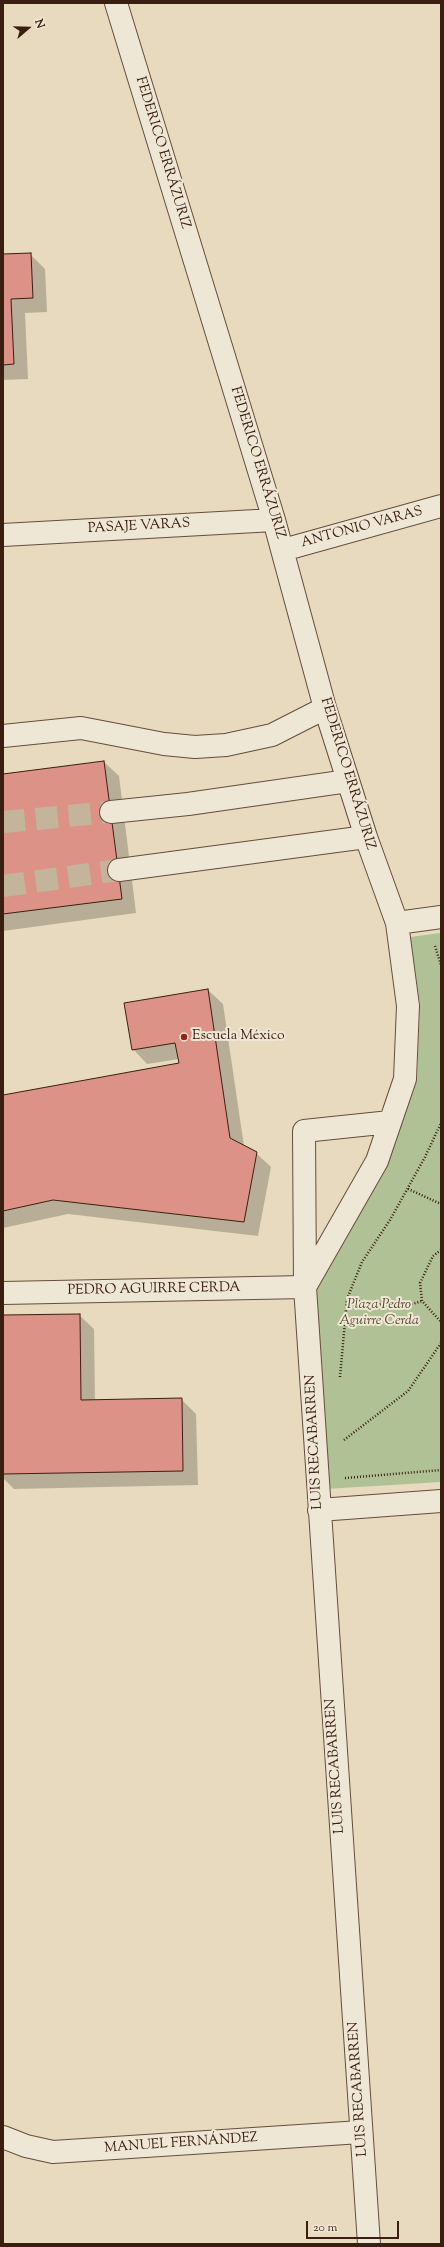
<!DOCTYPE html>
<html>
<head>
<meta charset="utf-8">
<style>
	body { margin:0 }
	#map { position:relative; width:444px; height:2247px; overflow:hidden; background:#e7dabe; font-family:"Sorts Mill Goudy",serif }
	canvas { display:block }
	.frame { position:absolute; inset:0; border:4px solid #3a1e10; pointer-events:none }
	.north { position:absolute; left:8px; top:8px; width:40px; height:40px; -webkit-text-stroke:3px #efe7d5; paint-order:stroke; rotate:70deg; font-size:11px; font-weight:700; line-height:16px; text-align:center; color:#3a1e10 }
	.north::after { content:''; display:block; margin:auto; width:14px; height:18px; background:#3a1e10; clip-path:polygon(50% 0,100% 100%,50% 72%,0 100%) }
	.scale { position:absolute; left:306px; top:2221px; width:93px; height:18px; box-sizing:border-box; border:2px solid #3a1e10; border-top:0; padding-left:5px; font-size:12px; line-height:14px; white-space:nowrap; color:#3a1e10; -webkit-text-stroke:3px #efe7d5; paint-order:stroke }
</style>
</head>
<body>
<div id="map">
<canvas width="444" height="2247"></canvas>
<div class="frame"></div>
<div class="north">N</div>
<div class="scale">20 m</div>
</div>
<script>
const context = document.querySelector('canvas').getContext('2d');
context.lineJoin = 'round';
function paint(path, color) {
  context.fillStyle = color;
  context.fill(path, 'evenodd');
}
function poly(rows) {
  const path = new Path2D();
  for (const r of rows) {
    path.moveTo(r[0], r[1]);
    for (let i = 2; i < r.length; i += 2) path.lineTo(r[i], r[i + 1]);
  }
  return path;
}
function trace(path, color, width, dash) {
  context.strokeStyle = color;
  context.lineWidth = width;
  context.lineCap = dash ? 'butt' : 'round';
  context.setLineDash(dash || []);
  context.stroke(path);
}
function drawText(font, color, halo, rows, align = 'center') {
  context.font = font + ' "Sorts Mill Goudy",serif';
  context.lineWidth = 4;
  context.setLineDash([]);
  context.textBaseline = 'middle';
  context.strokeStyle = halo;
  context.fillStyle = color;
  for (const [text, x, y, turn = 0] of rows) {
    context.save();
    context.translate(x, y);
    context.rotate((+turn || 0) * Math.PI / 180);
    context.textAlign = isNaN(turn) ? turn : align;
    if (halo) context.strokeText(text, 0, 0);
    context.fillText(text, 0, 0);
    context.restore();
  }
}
paint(poly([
	[441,933,441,1482,325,1489,315,1293,387,1166,417,1081,420,1005,410,937]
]), '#b0c195');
paint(poly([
	[30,254,45,269,47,312,25,313,28,379,3,380,3,255],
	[104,762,119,776,136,913,3,931,3,775],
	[208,990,223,1004,244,1146,256,1153,271,1167,258,1236,68,1214,3,1228,3,1096,180,1064,179,1059,147,1064,133,1049],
	[79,1315,94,1329,95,1401,181,1399,196,1414,198,1485,14,1489,3,1478,3,1316]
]), '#0003');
const building = poly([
	[31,253,33,298,11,299,14,364,3,365,3,254,31,253],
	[104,761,122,899,3,914,3,774,104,761],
	[208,989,230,1138,257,1152,244,1222,53,1200,3,1211,3,1095,179,1063,175,1043,132,1050,124,1003,208,989],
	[80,1314,81,1400,182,1398,183,1471,3,1474,3,1315,80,1314]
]);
paint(building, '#dd9288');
trace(building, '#3a1e10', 1);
trace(poly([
	[3,822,111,812],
	[3,886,119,870]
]), '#c4b49b', 22, [22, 11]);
const minor = poly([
	[116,3,274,520,325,708,366,837,397,923,408,1006,405,1079,377,1161,305,1287],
	[3,535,274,520],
	[283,550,441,506],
	[3,736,81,728,164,744,195,747,226,745,272,735,325,708],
	[111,812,188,804,348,781],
	[119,870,366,837],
	[397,923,441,917],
	[3,1293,305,1287],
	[319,1510,441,1501],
	[3,2137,26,2146,53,2152,361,2132],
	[369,2244,305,1287,304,1131,390,1122]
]);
trace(minor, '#654d3c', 24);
trace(poly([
	[435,946,441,965],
	[408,1189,441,1204],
	[441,1250,433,1256,420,1283,422,1301,441,1322],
	[347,1299,400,1308,422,1301],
	[340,1377,347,1299,362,1262,390,1220,425,1157,441,1123],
	[344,1440,408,1391,441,1343],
	[345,1478,441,1470]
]), '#3a1e10', 2.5, [1, 2]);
trace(minor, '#efe7d5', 22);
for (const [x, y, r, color] of [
	[184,1037,4,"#8f2418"]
]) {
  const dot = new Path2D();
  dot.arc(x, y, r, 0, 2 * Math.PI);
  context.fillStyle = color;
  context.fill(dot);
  trace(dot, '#efe7d5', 1.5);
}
drawText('14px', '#3a1e10', '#efe7d5', [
	["FEDERICO ERRÁZURIZ",162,153,73],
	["FEDERICO ERRÁZURIZ",257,463,73],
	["PASAJE VARAS",139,527,-3],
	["ANTONIO VARAS",362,528,-15],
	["FEDERICO ERRÁZURIZ",347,774,73],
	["PEDRO AGUIRRE CERDA",154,1290,-1],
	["LUIS RECABARREN",315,1442,-93],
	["LUIS RECABARREN",336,1766,-94],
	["LUIS RECABARREN",359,2089,-94],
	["MANUEL FERNÁNDEZ",181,2144,-4]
]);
drawText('14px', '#3a1e10', '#efe7d5', [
	["Escuela México",192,1037]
], 'left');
drawText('italic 14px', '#584731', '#efe7d5', [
	["Plaza Pedro",379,1306],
	["Aguirre Cerda",379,1322]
]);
</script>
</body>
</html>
